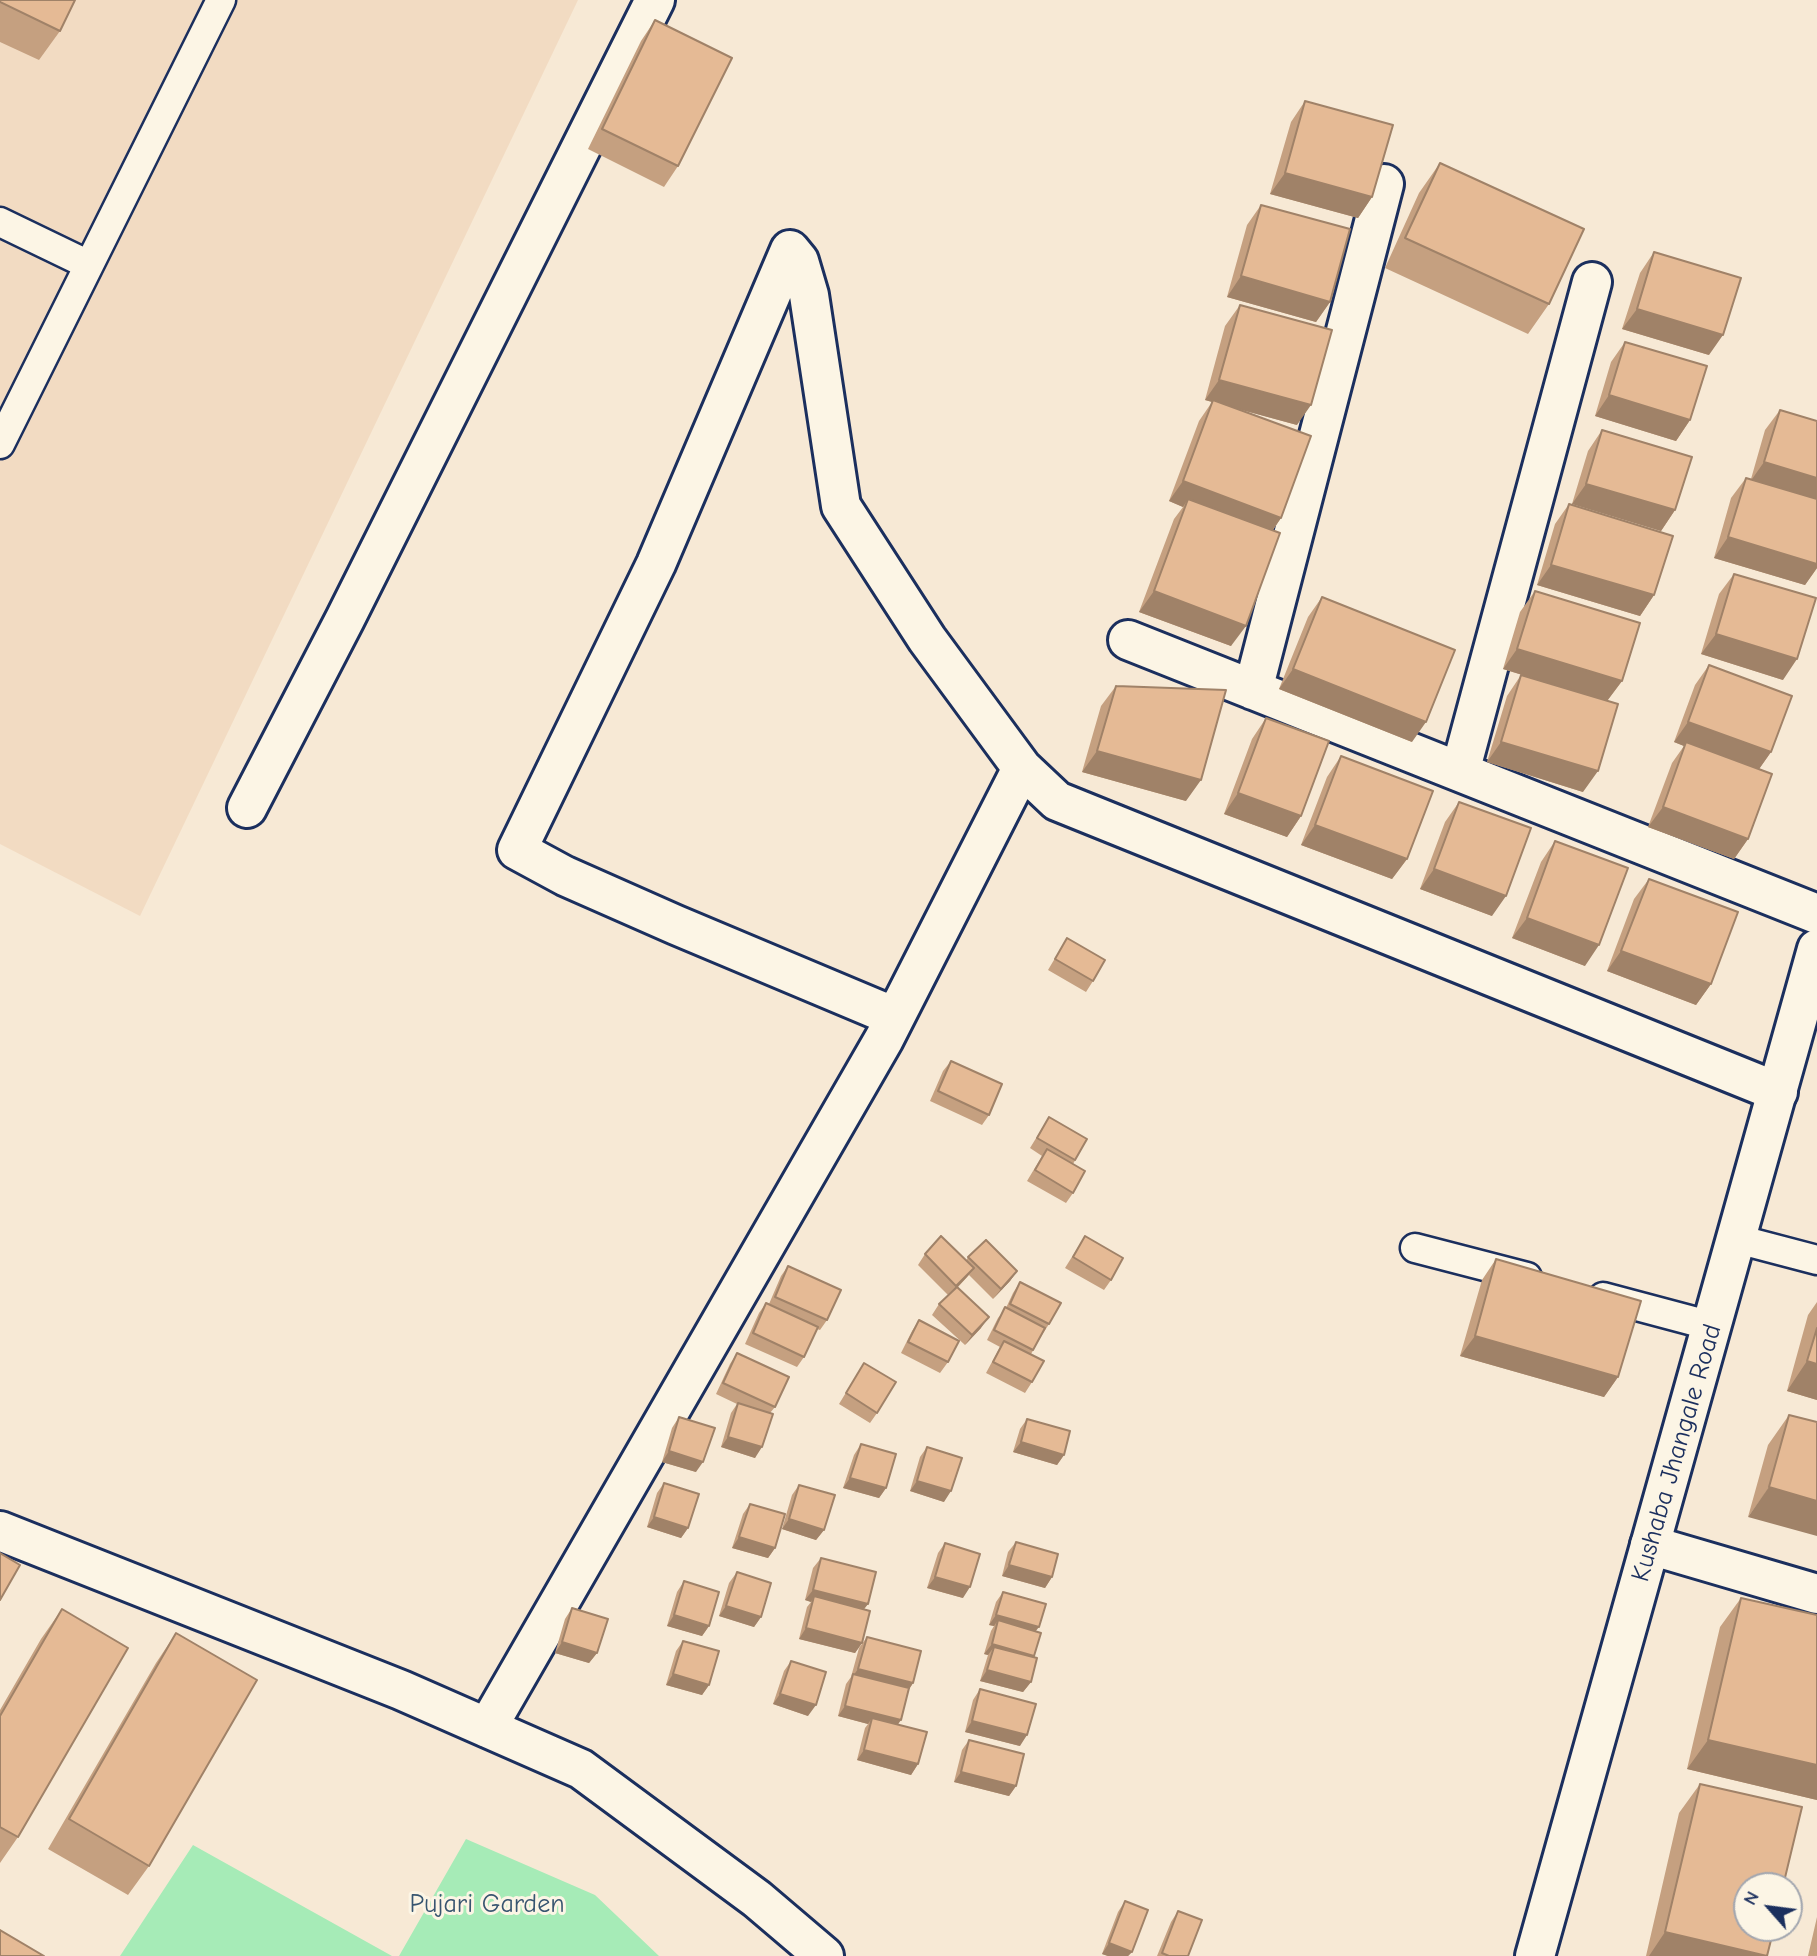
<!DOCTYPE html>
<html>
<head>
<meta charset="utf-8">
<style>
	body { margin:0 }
	#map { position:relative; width:1817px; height:1956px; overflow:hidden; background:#f7e9d5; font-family:"Comic Neue",sans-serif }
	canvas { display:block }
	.north { position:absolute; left:1733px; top:1872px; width:70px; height:70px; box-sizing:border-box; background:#fcf5e5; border:2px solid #a2a6af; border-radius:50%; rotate:298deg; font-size:19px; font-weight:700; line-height:28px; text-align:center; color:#1b2f5e }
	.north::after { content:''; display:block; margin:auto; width:24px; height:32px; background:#1b2f5e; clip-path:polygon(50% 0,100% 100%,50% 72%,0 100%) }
</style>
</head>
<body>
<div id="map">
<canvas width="1817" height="1956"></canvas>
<div class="north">N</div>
</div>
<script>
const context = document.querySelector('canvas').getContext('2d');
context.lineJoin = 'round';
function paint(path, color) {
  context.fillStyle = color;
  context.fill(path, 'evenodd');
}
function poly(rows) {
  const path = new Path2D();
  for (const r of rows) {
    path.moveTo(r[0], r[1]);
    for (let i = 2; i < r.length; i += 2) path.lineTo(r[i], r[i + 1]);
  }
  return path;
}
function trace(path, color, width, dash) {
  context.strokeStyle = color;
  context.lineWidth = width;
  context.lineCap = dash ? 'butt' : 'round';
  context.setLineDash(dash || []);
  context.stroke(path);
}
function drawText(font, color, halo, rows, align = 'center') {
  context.font = font + ' "Comic Neue",sans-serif';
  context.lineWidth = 6;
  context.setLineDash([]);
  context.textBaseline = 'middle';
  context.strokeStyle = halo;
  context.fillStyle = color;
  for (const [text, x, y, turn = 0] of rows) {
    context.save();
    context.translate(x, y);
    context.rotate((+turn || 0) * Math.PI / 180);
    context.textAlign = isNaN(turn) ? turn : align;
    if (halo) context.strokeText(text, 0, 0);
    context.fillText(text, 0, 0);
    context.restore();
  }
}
paint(poly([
	[0,0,578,0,140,916,0,844]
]), '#f2dbc2');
paint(poly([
	[466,1839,595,1895,659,1956,399,1956],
	[193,1845,392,1956,120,1956]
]), '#a6ebb7');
const lane = poly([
	[0,222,89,265],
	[0,444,221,0],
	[1737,1239,1817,1260],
	[1415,1248,1527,1277],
	[1603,1297,1712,1326]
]);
const street = poly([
	[1128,640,1817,914],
	[1253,690,1384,184],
	[1460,772,1592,282],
	[247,808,345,619,655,0],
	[895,1017,676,925,565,876,517,850,656,564,790,250,799,261,809,295,841,506,927,639,1022,768],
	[0,1531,401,1690,581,1769,757,1899,824,1956],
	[1650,1545,1817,1594],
	[487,1728,884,1039,1022,768,1057,801,1778,1092]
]);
const secondary = poly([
	[1535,1956,1817,949]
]);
trace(lane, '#1b2f5e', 33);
trace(street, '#1b2f5e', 44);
trace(secondary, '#1b2f5e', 44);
trace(lane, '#fcf5e5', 28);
trace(street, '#fcf5e5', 38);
trace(secondary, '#fcf5e5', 38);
paint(poly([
	[0,0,60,31,39,60,0,42],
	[655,20,678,166,664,187,588,149,641,41],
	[1305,101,1372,197,1358,218,1270,194,1291,122],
	[1440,163,1549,304,1528,334,1385,268,1419,193],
	[1261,205,1330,302,1316,322,1227,297,1247,225],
	[1654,252,1709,355,1622,329,1640,273],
	[1240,305,1297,425,1235,408,1281,518,1273,530,1231,646,1139,612,1174,519,1183,507,1169,501,1199,421,1212,402,1205,400,1225,326],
	[1625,342,1690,420,1676,441,1595,416,1611,362],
	[1780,410,1817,421,1817,568,1805,585,1714,558,1731,498,1746,478,1751,479,1765,430],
	[1602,430,1675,510,1661,531,1572,504,1588,451],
	[1569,504,1654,595,1640,616,1537,585,1555,524],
	[1734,574,1783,680,1701,654,1719,594],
	[1535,591,1622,681,1607,701,1503,669,1520,612],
	[1322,597,1412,742,1279,689,1308,617],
	[1709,665,1771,752,1759,769,1748,839,1734,859,1648,827,1672,763,1684,746,1674,742,1695,685],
	[1521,675,1583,792,1487,762,1507,696],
	[1116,686,1186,801,1082,772,1101,706],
	[1266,718,1301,816,1287,837,1224,814,1252,739],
	[1341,756,1407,859,1392,879,1301,845,1327,777],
	[1459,802,1492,916,1420,889,1445,822],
	[1555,841,1585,966,1512,938,1541,862],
	[1649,879,1711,984,1696,1005,1607,971,1634,899],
	[1067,938,1093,981,1086,992,1048,970],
	[951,1061,989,1115,982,1125,930,1101,943,1071],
	[1049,1117,1087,1139,1073,1164,1073,1193,1066,1203,1027,1181,1042,1156,1030,1148],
	[1085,1236,1111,1280,1104,1290,1065,1268],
	[925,1254,966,1261,968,1257,1017,1271,1010,1281,993,1299,969,1275,958,1287,981,1328,965,1345,932,1315,939,1304,948,1295,918,1265],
	[1496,1259,1618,1377,1604,1397,1460,1356,1482,1280],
	[788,1266,827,1320,820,1330,817,1329,804,1357,797,1367,745,1344,759,1313,766,1303,769,1304,781,1276],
	[1020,1282,1049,1324,1042,1335,1031,1354,1032,1382,1025,1393,986,1373,1000,1347,987,1340,998,1318,1006,1308,1013,1293],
	[1817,1302,1817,1400,1787,1391,1808,1315],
	[919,1320,948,1362,940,1373,901,1353,912,1331],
	[737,1353,775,1407,770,1413,755,1458,721,1447,731,1413,737,1404,716,1394,730,1364],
	[864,1363,877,1413,870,1423,839,1404],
	[1789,1415,1817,1422,1748,1517,1768,1445],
	[679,1417,696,1472,662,1462,672,1428],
	[1027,1419,1064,1455,1057,1465,1013,1452,1020,1429],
	[861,1444,886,1488,879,1498,843,1488,854,1455],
	[927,1447,944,1502,910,1491,920,1457],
	[664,1483,688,1528,681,1538,647,1527,657,1493],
	[799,1485,824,1530,816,1540,782,1529,792,1495],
	[750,1504,775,1548,768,1558,732,1548,743,1514],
	[1016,1542,1052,1577,1045,1588,1002,1576,1008,1552],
	[945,1543,963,1598,927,1588,938,1553],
	[821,1558,868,1604,864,1609,862,1643,855,1653,799,1639,807,1607,811,1602,805,1600,813,1568],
	[737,1572,761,1617,754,1627,719,1616,729,1583],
	[684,1581,709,1626,702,1636,667,1626,677,1592],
	[1003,1592,1036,1631,1031,1682,1023,1692,980,1681,988,1655,984,1654,991,1631,994,1626,989,1625,996,1602],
	[1741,1598,1817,1615,1817,1800,1687,1769,1720,1627],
	[572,1608,597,1653,589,1663,555,1653,565,1619],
	[62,1609,18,1837,0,1863,0,1710,41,1639],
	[176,1633,149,1866,128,1895,48,1849,156,1663],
	[867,1637,913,1683,908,1691,898,1724,918,1764,911,1775,857,1760,865,1728,868,1724,838,1716,846,1684,851,1677,859,1648],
	[683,1641,709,1685,702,1695,666,1685,676,1651],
	[791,1661,808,1716,773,1704,784,1671],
	[980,1689,1020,1746,965,1732,973,1700],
	[969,1740,1016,1786,1009,1796,954,1782,962,1750],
	[1700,1784,1767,1956,1646,1956,1679,1813],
	[1125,1901,1132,1952,1128,1956,1108,1956,1102,1954,1118,1912],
	[1178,1911,1188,1956,1157,1956,1171,1922],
	[1817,1917,1817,1956,1808,1956]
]), '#c5a080');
paint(poly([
	[1285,173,1372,197,1358,218,1270,194],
	[1241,276,1330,302,1316,322,1227,297],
	[1637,309,1723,335,1709,355,1622,329],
	[1219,380,1311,405,1297,425,1205,400],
	[1609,395,1690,420,1676,441,1595,416],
	[1764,462,1817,478,1817,503,1750,482],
	[1183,481,1281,518,1267,538,1188,499,1183,507,1169,501],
	[1586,484,1675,510,1661,531,1572,504],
	[1728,537,1817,564,1817,568,1805,585,1714,558],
	[1551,565,1654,595,1640,616,1537,585],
	[1154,591,1246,626,1231,646,1139,612],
	[1716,634,1797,659,1783,680,1701,654],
	[1517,649,1622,681,1607,701,1503,669],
	[1293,669,1426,722,1412,742,1279,689],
	[1688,722,1771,752,1757,772,1686,742,1684,746,1674,742],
	[1501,742,1598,771,1583,792,1487,762],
	[1097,751,1201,780,1186,801,1082,772],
	[1238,793,1301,816,1287,837,1224,814],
	[1663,807,1748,839,1734,859,1648,827],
	[1315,825,1407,859,1392,879,1301,845],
	[1434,869,1506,896,1492,916,1420,889],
	[1527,918,1599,945,1585,966,1512,938],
	[1621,951,1711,984,1696,1005,1607,971],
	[974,1268,966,1278,949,1296,956,1286],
	[1017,1271,1010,1281,993,1299,1001,1289],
	[989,1317,981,1328,965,1345,972,1335],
	[1475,1336,1618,1377,1604,1397,1460,1356],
	[1807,1361,1817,1364,1817,1400,1787,1391],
	[728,1437,762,1447,755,1458,721,1447],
	[1021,1442,1064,1455,1057,1465,1013,1452],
	[669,1451,703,1462,696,1472,662,1462],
	[850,1478,886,1488,879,1498,843,1488],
	[917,1481,951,1491,944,1502,910,1491],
	[1769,1487,1817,1501,1817,1536,1748,1517],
	[654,1517,688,1528,681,1538,647,1527],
	[789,1519,824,1530,816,1540,782,1529],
	[739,1537,775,1548,768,1558,732,1548],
	[1009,1565,1052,1577,1045,1588,1002,1576],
	[935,1577,970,1587,963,1598,927,1588],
	[813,1590,868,1604,860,1614,814,1596,811,1602,805,1600],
	[726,1606,761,1617,754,1627,719,1616],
	[674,1615,709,1626,702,1636,667,1626],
	[996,1615,1039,1627,1031,1637,998,1620,994,1626,989,1625],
	[806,1628,862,1643,855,1653,799,1639],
	[562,1642,597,1653,589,1663,555,1653],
	[992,1644,1034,1656,1027,1666,994,1647,988,1655,984,1654],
	[858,1669,913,1683,906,1694,853,1676],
	[987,1670,1031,1682,1023,1692,980,1681],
	[673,1674,709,1685,702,1695,666,1685],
	[780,1694,816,1705,808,1716,773,1704],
	[845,1706,901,1720,894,1730,872,1718,868,1724,838,1716],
	[972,1721,1027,1735,1020,1746,965,1732],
	[1708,1740,1817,1765,1817,1800,1687,1769],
	[864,1750,918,1764,911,1775,857,1760],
	[961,1772,1016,1786,1009,1796,954,1782],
	[1665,1932,1767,1956,1649,1956],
	[1109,1943,1132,1952,1128,1956,1108,1956,1102,1954]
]), '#a08268');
const building = poly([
	[0,0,75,0,60,31,0,2,0,0],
	[655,20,732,58,678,166,602,129,655,20],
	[1305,101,1393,125,1372,197,1285,173,1305,101],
	[1440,163,1584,229,1549,304,1405,238,1440,163],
	[1261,205,1350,229,1330,302,1241,276,1261,205],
	[1654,252,1741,278,1723,335,1637,309,1654,252],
	[1240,305,1332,330,1311,405,1219,380,1240,305],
	[1625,342,1707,366,1690,420,1609,395,1625,342],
	[1213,400,1311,436,1281,518,1183,481,1213,400],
	[1780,410,1817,421,1817,478,1764,462,1780,410],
	[1602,430,1692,457,1675,510,1586,484,1602,430],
	[1746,478,1817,499,1817,564,1728,537,1746,478],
	[1188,499,1280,533,1246,626,1154,591,1188,499],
	[1569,504,1673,536,1654,595,1551,565,1569,504],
	[1734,574,1816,598,1797,659,1716,634,1734,574],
	[1535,591,1640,623,1622,681,1517,649,1535,591],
	[1322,597,1455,650,1426,722,1293,669,1322,597],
	[1709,665,1792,696,1771,752,1688,722,1709,665],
	[1521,675,1618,704,1598,771,1501,742,1521,675],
	[1116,686,1226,690,1201,780,1097,751,1116,686],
	[1266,718,1329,741,1301,816,1238,793,1266,718],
	[1686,742,1772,774,1748,839,1663,807,1686,742],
	[1341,756,1433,791,1407,859,1315,825,1341,756],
	[1459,802,1531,828,1506,896,1434,869,1459,802],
	[1555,841,1628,868,1599,945,1527,918,1555,841],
	[1649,879,1738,912,1711,984,1621,951,1649,879],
	[1067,938,1105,960,1093,981,1055,959,1067,938],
	[951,1061,1002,1084,989,1115,938,1091,951,1061],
	[1049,1117,1087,1139,1075,1160,1037,1138,1049,1117],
	[1047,1149,1085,1171,1073,1193,1035,1170,1047,1149],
	[941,1236,974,1268,956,1286,925,1254,941,1236],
	[1085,1236,1123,1258,1111,1280,1073,1257,1085,1236],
	[986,1240,1017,1271,1001,1289,968,1257,986,1240],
	[1496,1259,1641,1301,1618,1377,1475,1336,1496,1259],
	[788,1266,841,1290,827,1320,775,1297,788,1266],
	[1020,1282,1061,1303,1049,1324,1010,1304,1020,1282],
	[957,1287,989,1317,972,1335,939,1304,957,1287],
	[766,1303,818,1327,804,1357,753,1333,766,1303],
	[1005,1307,1045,1328,1033,1350,994,1330,1005,1307],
	[919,1320,959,1341,948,1362,908,1342,919,1320],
	[1817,1328,1817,1364,1807,1361,1817,1328],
	[1004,1341,1044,1361,1032,1382,993,1362,1004,1341],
	[737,1353,789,1377,775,1407,723,1383,737,1353],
	[864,1363,896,1382,877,1413,846,1393,864,1363],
	[738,1403,773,1414,762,1447,728,1437,738,1403],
	[1789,1415,1817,1422,1817,1501,1769,1487,1789,1415],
	[679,1417,715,1428,703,1462,669,1451,679,1417],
	[1027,1419,1070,1431,1064,1455,1021,1442,1027,1419],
	[861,1444,896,1454,886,1488,850,1478,861,1444],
	[927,1447,962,1458,951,1491,917,1481,927,1447],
	[664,1483,699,1494,688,1528,654,1517,664,1483],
	[799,1485,835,1495,824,1530,789,1519,799,1485],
	[750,1504,785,1514,775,1548,739,1537,750,1504],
	[1016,1542,1058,1554,1052,1577,1009,1565,1016,1542],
	[945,1543,980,1554,970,1587,935,1577,945,1543],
	[0,1553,20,1565,0,1600,0,1553],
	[821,1558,876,1572,868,1604,813,1590,821,1558],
	[737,1572,771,1583,761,1617,726,1606,737,1572],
	[684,1581,719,1592,709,1626,674,1615,684,1581],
	[1003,1592,1046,1604,1039,1627,996,1615,1003,1592],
	[814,1596,870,1611,862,1643,806,1628,814,1596],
	[1741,1598,1817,1615,1817,1765,1708,1740,1741,1598],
	[572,1608,608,1619,597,1653,562,1642,572,1608],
	[62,1609,128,1648,18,1837,0,1827,0,1716,62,1609],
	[998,1620,1041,1633,1034,1656,992,1644,998,1620],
	[176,1633,257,1680,149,1866,69,1819,176,1633],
	[867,1637,921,1651,913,1683,858,1669,867,1637],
	[683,1641,719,1651,709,1685,673,1674,683,1641],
	[994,1647,1037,1658,1031,1682,987,1670,994,1647],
	[791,1661,826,1672,816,1705,780,1694,791,1661],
	[853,1674,909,1688,901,1720,845,1706,853,1674],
	[980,1689,1036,1704,1027,1735,972,1721,980,1689],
	[872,1718,927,1732,918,1764,864,1750,872,1718],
	[969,1740,1024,1754,1016,1786,961,1772,969,1740],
	[1700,1784,1802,1807,1783,1886,1747,1886,1747,1928,1774,1928,1767,1956,1665,1932,1700,1784],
	[1125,1901,1148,1910,1132,1952,1109,1943,1125,1901],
	[1178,1911,1202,1920,1188,1956,1169,1956,1162,1953,1178,1911],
	[0,1930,44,1956,0,1956,0,1930]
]);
paint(building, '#e5ba95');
trace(building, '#a08268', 2);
drawText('26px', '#1b2f5e', '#fcf5e5', [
	["Kushaba Jhangale Road",1677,1453,-74]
]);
drawText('26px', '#375570', '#fcf5e5', [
	["Pujari Garden",487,1905]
]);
</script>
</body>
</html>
